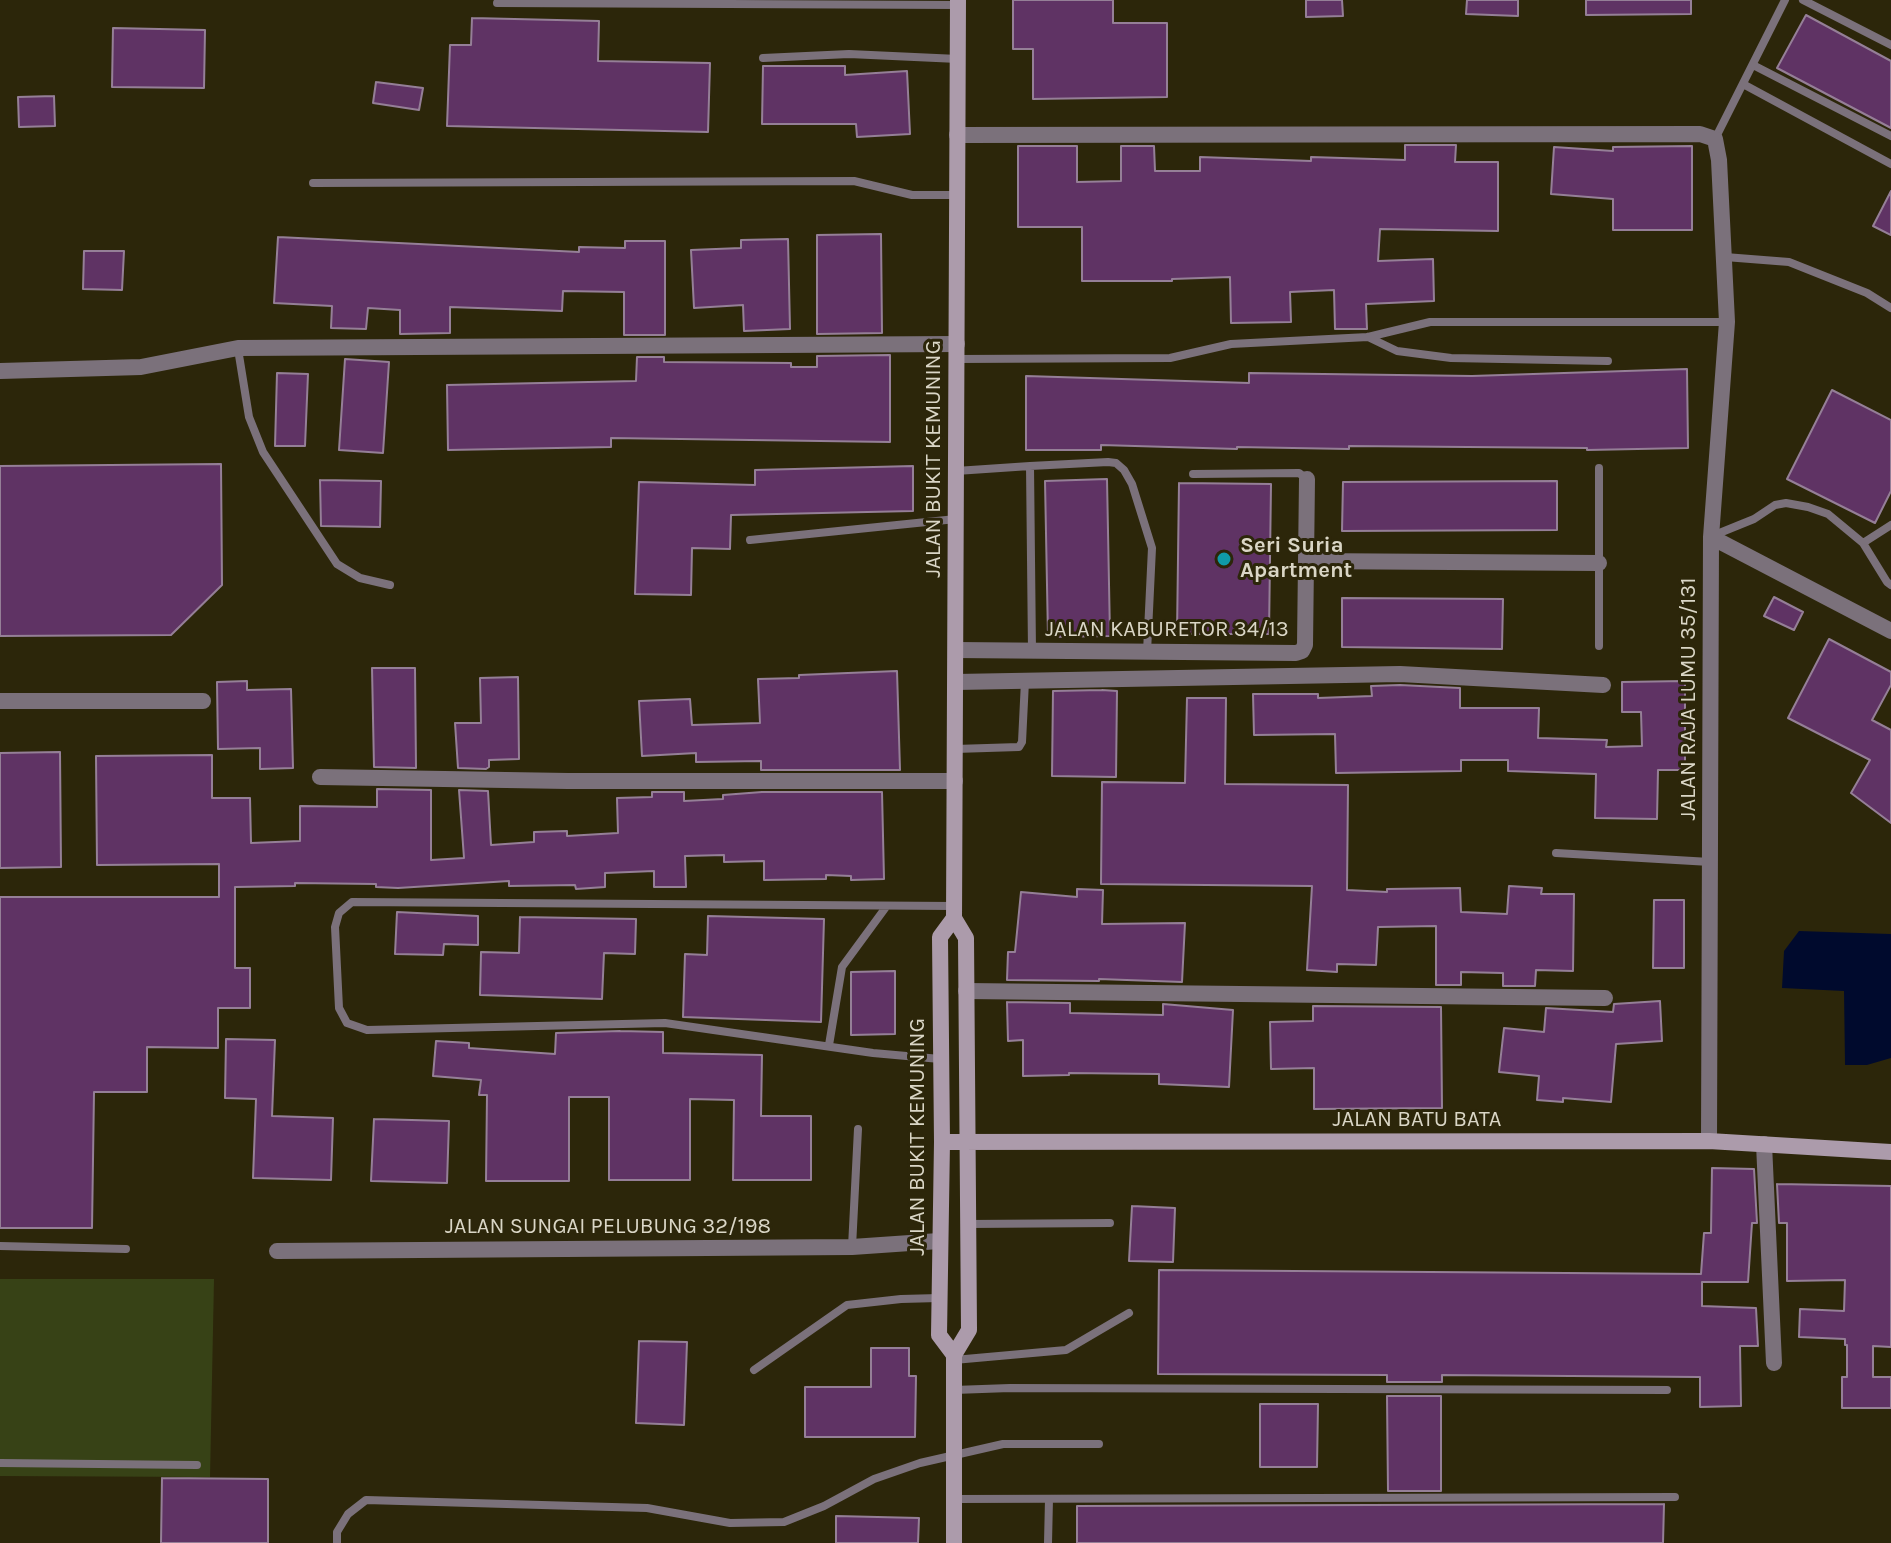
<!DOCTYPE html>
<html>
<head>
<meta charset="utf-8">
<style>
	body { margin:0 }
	canvas { display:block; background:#2c260a }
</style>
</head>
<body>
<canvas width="1891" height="1543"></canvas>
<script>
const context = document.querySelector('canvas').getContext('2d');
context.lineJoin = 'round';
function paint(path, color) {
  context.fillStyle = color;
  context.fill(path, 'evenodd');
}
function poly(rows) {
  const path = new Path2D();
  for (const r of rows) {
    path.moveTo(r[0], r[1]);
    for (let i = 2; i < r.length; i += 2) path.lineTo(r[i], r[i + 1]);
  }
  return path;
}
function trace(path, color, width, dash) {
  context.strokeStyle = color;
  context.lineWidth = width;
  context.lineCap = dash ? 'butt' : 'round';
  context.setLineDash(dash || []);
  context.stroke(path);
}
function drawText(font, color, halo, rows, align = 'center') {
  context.font = font + ' Karla,sans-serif';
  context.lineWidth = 6;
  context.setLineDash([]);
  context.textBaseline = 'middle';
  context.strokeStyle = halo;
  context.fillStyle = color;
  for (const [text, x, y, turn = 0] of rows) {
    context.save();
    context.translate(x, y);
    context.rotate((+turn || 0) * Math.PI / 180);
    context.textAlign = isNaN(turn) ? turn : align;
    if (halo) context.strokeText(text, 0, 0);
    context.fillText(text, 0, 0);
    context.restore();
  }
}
paint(poly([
	[0,1279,214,1279,210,1477,0,1476]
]), '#374216');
paint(poly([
	[1799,931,1891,934,1891,1058,1867,1065,1845,1065,1844,991,1782,988,1784,951]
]), '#000a2d');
const building = poly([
	[1013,0,1113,0,1113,23,1167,23,1167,97,1033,99,1033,49,1013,49,1013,0],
	[1306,0,1342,0,1343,16,1306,17,1306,0],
	[1467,0,1518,0,1518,16,1466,14,1467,0],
	[1586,0,1691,0,1691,14,1586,15,1586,0],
	[1806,15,1891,61,1891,128,1777,68,1806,15],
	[472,18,599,21,598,61,710,63,708,132,447,126,450,45,471,45,472,18],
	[113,28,205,30,204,88,112,87,113,28],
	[763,66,845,66,845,75,907,71,910,134,857,137,856,124,762,124,763,66],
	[376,82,423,88,419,110,373,103,376,82],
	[54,96,55,126,19,127,18,97,54,96],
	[1405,145,1456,145,1455,162,1498,162,1498,231,1380,229,1378,261,1433,259,1434,301,1366,304,1367,329,1335,329,1334,290,1290,292,1291,322,1231,323,1230,277,1172,279,1172,281,1082,281,1082,227,1018,227,1018,146,1077,146,1077,182,1121,181,1121,146,1154,146,1155,171,1200,171,1200,157,1311,161,1311,157,1405,160,1405,145],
	[1692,146,1692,230,1613,230,1613,199,1551,194,1554,147,1613,151,1613,147,1692,146],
	[1891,191,1891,235,1873,226,1891,191],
	[881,234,882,333,817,334,817,235,881,234],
	[278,237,579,252,579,247,625,248,625,241,665,241,665,335,624,335,624,292,563,291,562,311,450,307,450,333,400,334,400,310,368,308,366,329,331,328,332,306,274,303,278,237],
	[788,239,790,329,744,331,743,305,694,308,691,250,741,248,741,240,788,239],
	[84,251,124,251,122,290,83,289,84,251],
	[890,355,890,442,611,438,611,447,448,450,447,385,636,381,637,357,664,357,664,362,791,363,791,367,817,367,817,356,890,355],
	[345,359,389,362,383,453,339,450,345,359],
	[1687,369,1688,448,1587,450,1587,448,1349,446,1349,449,1237,447,1237,449,1101,445,1101,450,1026,450,1026,376,1249,383,1249,373,1472,376,1687,369],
	[277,373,308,374,305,446,275,446,277,373],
	[1832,390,1891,420,1891,491,1875,523,1787,479,1832,390],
	[221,464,222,585,171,635,0,636,0,466,221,464],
	[913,466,913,511,731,515,730,549,692,548,691,595,635,594,639,482,755,485,755,470,913,466],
	[1107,479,1110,636,1048,637,1045,481,1107,479],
	[320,480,381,481,380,527,321,526,320,480],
	[1557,481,1557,530,1342,531,1343,482,1557,481],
	[1179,483,1271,484,1269,634,1177,634,1179,483],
	[1774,597,1803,612,1794,630,1764,616,1774,597],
	[1342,598,1503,599,1502,649,1342,647,1342,598],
	[1829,639,1891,672,1891,685,1872,720,1891,730,1891,823,1851,793,1870,760,1788,718,1829,639],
	[372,668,415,668,416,768,374,767,372,668],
	[897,671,900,770,761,770,761,761,696,762,696,753,642,756,639,701,690,699,692,725,760,723,758,679,799,678,799,675,897,671],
	[518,677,519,759,489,760,489,767,486,769,458,768,455,723,481,723,480,678,518,677],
	[247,681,247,690,291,689,293,768,260,769,260,748,218,749,217,682,247,681],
	[1685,681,1685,770,1658,770,1657,819,1595,818,1596,774,1508,771,1508,760,1461,760,1461,771,1336,773,1335,734,1254,735,1253,694,1318,694,1318,698,1372,696,1371,686,1400,685,1460,688,1460,708,1539,708,1538,738,1607,740,1606,747,1642,746,1641,712,1622,712,1622,682,1685,681],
	[1102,690,1117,691,1116,777,1052,776,1053,691,1102,690],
	[1187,698,1226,698,1225,784,1348,785,1347,890,1387,892,1387,889,1460,888,1461,912,1507,914,1509,886,1542,888,1541,894,1574,894,1573,971,1536,970,1535,986,1503,986,1503,973,1461,972,1461,985,1436,985,1436,926,1378,927,1376,965,1337,964,1337,972,1307,970,1312,886,1101,884,1102,782,1185,783,1187,698],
	[60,752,61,867,0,868,0,753,60,752],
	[212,755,212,798,250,798,251,843,300,841,300,806,377,807,377,789,431,790,431,860,464,858,459,790,488,791,491,845,534,842,534,832,567,831,567,836,618,833,617,798,652,797,652,792,684,792,684,801,723,799,723,795,762,792,882,792,884,879,851,880,851,876,826,875,826,879,764,880,764,861,724,862,724,855,685,856,686,887,654,887,654,871,605,873,605,887,576,889,575,885,509,886,509,881,398,888,376,887,376,884,295,883,295,886,235,887,235,968,250,968,250,1008,218,1008,218,1048,147,1047,147,1092,94,1092,92,1228,0,1228,0,897,219,897,219,864,97,865,96,756,212,755],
	[1077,889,1103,890,1102,924,1185,923,1182,982,1099,979,1099,981,1007,980,1008,952,1015,952,1021,892,1077,897,1077,889],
	[1654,900,1684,900,1684,968,1653,968,1654,900],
	[397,912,478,916,478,945,444,944,443,955,395,954,397,912],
	[708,916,824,919,821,1022,683,1017,685,954,707,955,708,916],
	[520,917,636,919,635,954,604,953,602,999,480,995,481,952,519,953,520,917],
	[895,971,895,1034,851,1035,851,972,895,971],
	[1660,1001,1662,1041,1616,1044,1611,1102,1563,1098,1563,1102,1537,1100,1539,1076,1499,1072,1504,1028,1544,1032,1546,1008,1613,1012,1614,1004,1660,1001],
	[1007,1002,1070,1003,1070,1013,1163,1015,1163,1004,1233,1010,1229,1087,1159,1084,1159,1074,1069,1073,1069,1075,1023,1076,1023,1040,1008,1041,1007,1002],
	[1313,1006,1441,1007,1442,1108,1314,1109,1314,1068,1271,1069,1270,1022,1313,1021,1313,1006],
	[620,1031,663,1032,663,1053,762,1055,761,1116,811,1116,811,1180,733,1180,734,1100,690,1099,690,1180,609,1180,609,1097,569,1097,569,1181,486,1181,487,1095,479,1095,481,1080,433,1076,436,1041,469,1043,469,1048,555,1054,556,1033,620,1031],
	[226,1039,275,1040,272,1116,333,1118,331,1180,253,1178,256,1099,225,1098,226,1039],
	[374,1119,449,1121,447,1183,371,1181,374,1119],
	[1712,1168,1754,1169,1757,1223,1752,1223,1748,1282,1702,1282,1702,1306,1756,1308,1758,1346,1740,1346,1741,1406,1700,1407,1700,1377,1442,1375,1442,1382,1387,1382,1387,1375,1158,1374,1159,1270,1701,1274,1704,1233,1711,1233,1712,1168],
	[1777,1184,1891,1186,1891,1347,1873,1346,1873,1377,1891,1377,1891,1408,1842,1408,1842,1377,1847,1377,1847,1345,1845,1345,1845,1339,1799,1337,1800,1309,1844,1311,1845,1280,1787,1281,1787,1223,1779,1223,1777,1184],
	[1132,1206,1175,1208,1173,1262,1129,1261,1132,1206],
	[639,1341,687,1342,684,1425,636,1423,639,1341],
	[871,1348,909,1348,909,1376,916,1376,915,1437,805,1437,805,1387,871,1387,871,1348],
	[1387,1396,1441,1396,1441,1491,1388,1491,1387,1396],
	[1260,1404,1318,1404,1317,1467,1260,1467,1260,1404],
	[162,1478,268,1479,268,1543,161,1543,162,1478],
	[1664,1504,1663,1543,1077,1543,1077,1506,1664,1504],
	[836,1516,919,1518,918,1543,836,1543,836,1516]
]);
paint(building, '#5f3364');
trace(building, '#957f97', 2);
trace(poly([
	[1803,0,1891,45],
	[497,3,958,5],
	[763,58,849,54,958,59],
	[1753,65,1891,136],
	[1743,84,1891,164],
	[1715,139,1785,0],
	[313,183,854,181,912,195,957,195],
	[1725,257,1789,262,1867,293,1891,308],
	[1368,337,1397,351,1451,358,1608,361],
	[238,349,249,417,263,452,337,564,360,578,390,585],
	[957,359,1170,358,1231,344,1368,337,1430,322,1726,322],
	[1030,466,1108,462,1116,463,1124,470,1132,484,1152,548,1147,652],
	[956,471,1030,466,1032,651],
	[1193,474,1299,473,1307,479],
	[1712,536,1754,519,1775,505,1786,503,1808,507,1828,514,1863,543,1887,582,1891,585],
	[750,540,956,519],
	[1863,543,1891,525],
	[1599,646,1599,468],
	[955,749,1019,747,1022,742,1025,681],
	[1556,853,1710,862],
	[829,1045,842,967,886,907],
	[940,1059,873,1053,665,1023,367,1030,347,1023,339,1008,335,927,339,913,352,902,954,906],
	[968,1224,1110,1223],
	[0,1246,126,1249],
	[852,1247,858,1129],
	[954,1360,1066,1350,1129,1313],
	[754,1370,847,1305,901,1299,939,1298],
	[954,1390,1010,1388,1667,1390],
	[0,1463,197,1465],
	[954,1499,1675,1497],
	[337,1543,337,1532,348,1514,366,1500,647,1508,730,1523,784,1522,824,1506,874,1479,920,1463,1003,1444,1099,1444],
	[1048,1543,1049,1499]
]), '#7b717b', 8);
trace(poly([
	[957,135,1700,134,1715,139,1719,160,1727,322,1711,537,1709,1141],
	[0,371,141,367,238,348,957,344],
	[1711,537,1891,631],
	[1306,561,1599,563],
	[956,650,1296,653,1302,651,1305,645,1307,479],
	[956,682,1400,674,1603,685],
	[0,701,203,701],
	[320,777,568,781,955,781],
	[966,991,1605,998],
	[1764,1144,1774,1363],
	[277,1251,852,1247,939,1241]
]), '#7b717b', 16);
trace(poly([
	[942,1142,1709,1141,1891,1152],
	[954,1355,939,1335,942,1142,940,937,954,918],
	[954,1543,954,1355,969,1330,966,938,954,918,958,0]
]), '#ac9bab', 16);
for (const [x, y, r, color] of [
	[1224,559,8,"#0f9aa8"]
]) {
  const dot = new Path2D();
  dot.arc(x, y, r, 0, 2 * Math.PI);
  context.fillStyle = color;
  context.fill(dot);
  trace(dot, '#2c260a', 3);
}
drawText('22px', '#dad6c6', '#2c260a', [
	["JALAN BUKIT KEMUNING",934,459,-90],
	["JALAN KABURETOR 34/13",1167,630],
	["JALAN RAJA LUMU 35/131",1689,699,-90],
	["JALAN BATU BATA",1417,1120],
	["JALAN BUKIT KEMUNING",918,1137,-90],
	["JALAN SUNGAI PELUBUNG 32/198",608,1227]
]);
drawText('bold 22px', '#dad6c6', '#2c260a', [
	["Seri Suria",1240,546],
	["Apartment",1240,571]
], 'left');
</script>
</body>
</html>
